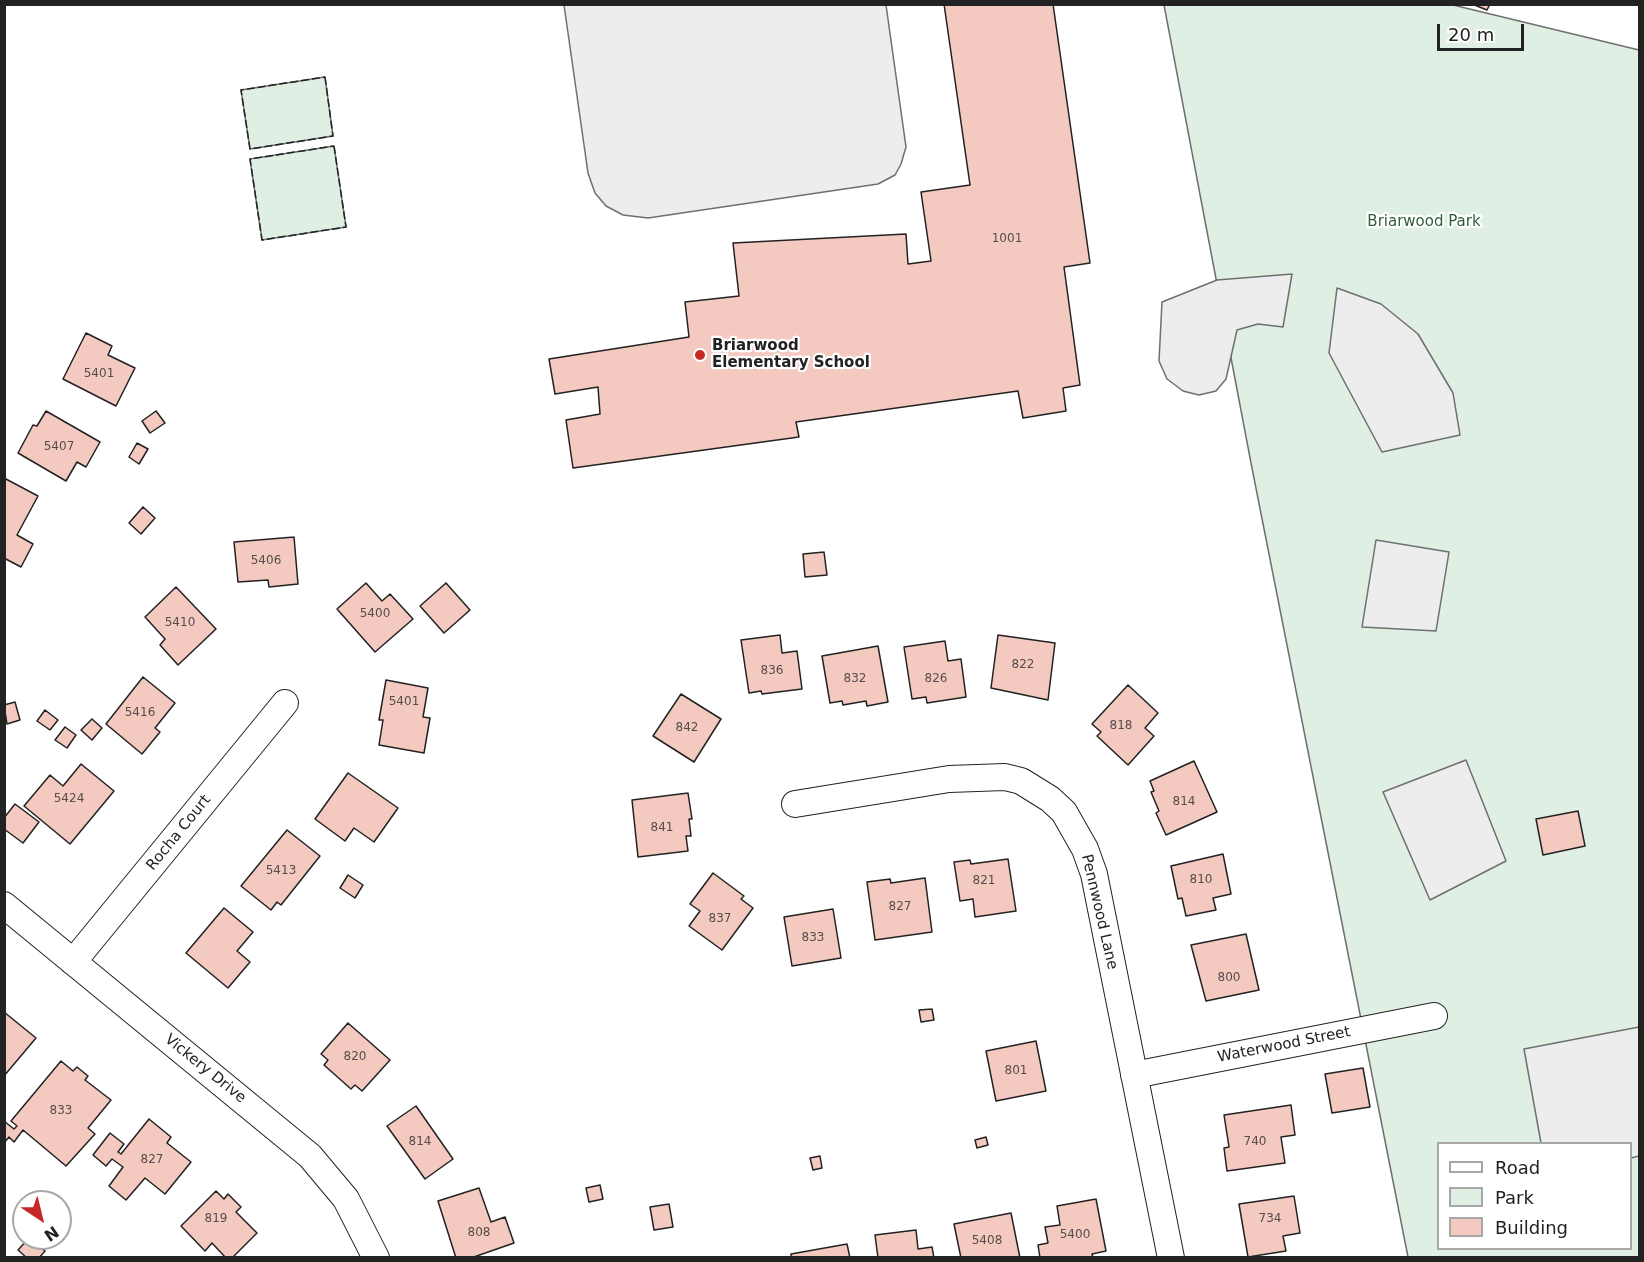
<!DOCTYPE html>
<html>
<head>
<meta charset="utf-8">
<style>
	body { margin:0 }
	#map { position:relative; width:1644px; height:1262px; overflow:hidden; background:#fff; font-family:"DejaVu Sans",sans-serif }
	canvas { display:block }
	.frame { position:absolute; inset:0; border:6px solid #222; pointer-events:none }
	.legend { position:absolute; left:1437px; top:1142px; width:195px; height:108px; box-sizing:border-box; background:#fff; border:2px solid #a7a7a7; margin:0; padding:8px 10px; list-style:none; font-size:18px; color:#222 }
	.legend li { display:flex; align-items:center; gap:12px; height:30px }
	.legend b { width:30px; border:2px solid #a7a7a7 }
	.north { position:absolute; left:12px; top:1190px; width:60px; height:60px; box-sizing:border-box; background:#fff; border:2px solid #a7a7a7; border-radius:50%; rotate:145deg; font-size:16px; font-weight:700; line-height:24px; text-align:center; color:#222 }
	.north::after { content:''; display:block; margin:auto; width:21px; height:27px; background:#c62828; clip-path:polygon(50% 0,100% 100%,50% 72%,0 100%) }
	.scale { position:absolute; left:1437px; top:24px; width:87px; height:27px; box-sizing:border-box; border:3px solid #222; border-top:0; padding-left:8px; font-size:18px; line-height:21px; white-space:nowrap; color:#222; -webkit-text-stroke:4px #fff; paint-order:stroke }
</style>
</head>
<body>
<div id="map">
<canvas width="1644" height="1262"></canvas>
<div class="frame"></div>
<ul class="legend">
<li><b style="height:8px;background:#fff"></b>Road</li>
<li><b style="height:16px;background:#e0efe3"></b>Park</li>
<li><b style="height:16px;background:#f3c9c0"></b>Building</li>
</ul>
<div class="north">N</div>
<div class="scale">20 m</div>
</div>
<script>
const context = document.querySelector('canvas').getContext('2d');
context.lineJoin = 'round';
function paint(path, color) {
  context.fillStyle = color;
  context.fill(path, 'evenodd');
}
function poly(rows) {
  const path = new Path2D();
  for (const r of rows) {
    path.moveTo(r[0], r[1]);
    for (let i = 2; i < r.length; i += 2) path.lineTo(r[i], r[i + 1]);
  }
  return path;
}
function trace(path, color, width, dash) {
  context.strokeStyle = color;
  context.lineWidth = width;
  context.lineCap = dash ? 'butt' : 'round';
  context.setLineDash(dash || []);
  context.stroke(path);
}
function drawText(font, color, halo, rows, align = 'center') {
  context.font = font + ' "DejaVu Sans",sans-serif';
  context.lineWidth = 4.5;
  context.setLineDash([]);
  context.textBaseline = 'middle';
  context.strokeStyle = halo;
  context.fillStyle = color;
  for (const [text, x, y, turn = 0] of rows) {
    context.save();
    context.translate(x, y);
    context.rotate((+turn || 0) * Math.PI / 180);
    context.textAlign = isNaN(turn) ? turn : align;
    if (halo) context.strokeText(text, 0, 0);
    context.fillText(text, 0, 0);
    context.restore();
  }
}
const green = poly([
	[1164,5,1453,5,1639,50,1639,1257,1408,1257,1251,463,1164,5],
	[1438,1144,1630,1144,1630,1248,1438,1248,1438,1144],
	[325,77,333,136,250,149,241,90,325,77],
	[334,146,346,227,262,240,250,159,334,146]
]);
paint(green, '#e0efe3');
trace(green, '#6f6f6f', 1.5);
const parking = poly([
	[564,5,886,5,906,147,901,164,895,175,878,184,648,218,623,215,606,206,595,193,588,173,564,5],
	[1292,274,1283,327,1258,324,1237,330,1226,379,1216,391,1199,395,1183,391,1167,379,1159,361,1162,302,1217,280,1292,274],
	[1337,288,1381,304,1418,334,1453,393,1460,435,1382,452,1329,353,1337,288],
	[1376,540,1449,552,1436,631,1362,627,1376,540],
	[1466,760,1506,861,1430,900,1383,792,1466,760],
	[1639,1027,1639,1156,1631,1158,1630,1144,1541,1143,1524,1049,1639,1027]
]);
paint(parking, '#ededed');
trace(parking, '#6f6f6f', 1.5);
const building = poly([
	[944,4,1053,4,1090,263,1064,267,1080,385,1063,388,1066,411,1023,418,1018,391,796,422,799,437,573,468,566,420,600,414,598,387,555,394,549,359,689,337,685,302,739,296,733,243,906,234,908,264,931,261,921,192,970,185,944,4],
	[1472,4,1490,4,1487,10,1472,4],
	[86,333,112,346,108,355,135,368,116,406,63,379,86,333],
	[46,411,100,442,86,467,77,462,66,481,18,453,33,425,37,426,46,411],
	[156,411,165,423,150,433,142,421,156,411],
	[137,443,148,449,139,464,129,457,137,443],
	[4,478,38,496,17,535,33,544,21,567,4,558,4,478],
	[143,507,155,518,141,534,129,523,143,507],
	[294,537,298,584,269,587,268,580,238,582,234,542,294,537],
	[824,552,827,575,805,577,803,554,824,552],
	[366,583,382,601,390,594,413,619,375,652,337,609,366,583],
	[446,583,470,610,444,633,420,606,446,583],
	[176,587,216,629,178,665,160,645,165,639,145,617,176,587],
	[780,635,782,653,797,651,802,689,762,694,761,691,749,693,741,640,780,635],
	[998,635,1055,643,1048,700,991,688,998,635],
	[945,641,948,661,961,659,966,697,927,703,926,697,912,699,904,647,945,641],
	[878,646,888,702,867,706,866,701,843,705,842,701,830,703,822,656,878,646],
	[143,677,175,703,155,728,160,732,142,754,106,724,143,677],
	[386,680,428,688,423,717,430,718,424,753,379,745,383,720,379,720,386,680],
	[1128,685,1158,713,1145,728,1154,736,1128,765,1097,736,1101,732,1092,724,1128,685],
	[681,694,721,719,694,762,653,736,681,694],
	[15,702,20,720,7,724,4,705,15,702],
	[45,710,58,720,50,730,37,721,45,710],
	[92,719,102,728,92,740,81,730,92,719],
	[65,727,76,735,67,748,55,740,65,727],
	[1194,761,1217,812,1166,835,1156,813,1159,811,1151,792,1154,791,1150,781,1194,761],
	[81,764,114,791,70,844,24,806,50,775,63,786,81,764],
	[348,773,398,808,374,842,354,828,345,841,315,819,348,773],
	[688,793,692,819,689,819,691,836,686,836,688,851,638,857,632,800,688,793],
	[15,804,39,822,23,843,4,829,4,818,15,804],
	[1578,811,1585,846,1543,855,1536,819,1578,811],
	[287,830,320,856,281,905,277,902,271,910,241,886,287,830],
	[1223,854,1231,894,1213,898,1216,910,1186,916,1182,898,1178,899,1171,866,1223,854],
	[1008,859,1016,911,975,917,973,899,960,901,954,862,970,860,971,864,1008,859],
	[713,873,744,896,741,899,753,908,722,950,689,926,700,911,690,904,713,873],
	[348,875,363,885,355,898,340,888,348,875],
	[925,878,932,932,875,940,867,882,890,879,891,883,925,878],
	[224,908,253,932,237,951,250,962,228,988,186,953,224,908],
	[833,909,841,958,792,966,784,917,833,909],
	[1246,934,1259,990,1206,1001,1191,945,1246,934],
	[932,1009,934,1020,921,1022,919,1010,932,1009],
	[4,1012,36,1038,4,1076,4,1012],
	[348,1023,390,1060,362,1091,355,1085,351,1089,324,1065,328,1060,321,1054,348,1023],
	[1036,1041,1046,1091,996,1101,986,1051,1036,1041],
	[61,1061,73,1071,77,1067,88,1076,85,1080,111,1100,88,1128,95,1134,66,1166,23,1130,14,1142,9,1137,4,1143,4,1121,14,1129,17,1126,11,1121,61,1061],
	[1363,1068,1370,1107,1332,1113,1325,1074,1363,1068],
	[1291,1105,1295,1135,1281,1137,1285,1163,1227,1171,1224,1148,1229,1147,1224,1115,1291,1105],
	[416,1106,453,1159,425,1179,387,1126,416,1106],
	[149,1119,171,1137,167,1143,191,1162,165,1194,145,1178,126,1200,109,1186,123,1167,112,1159,106,1166,93,1155,110,1133,124,1144,118,1152,121,1154,149,1119],
	[986,1137,988,1145,977,1148,975,1140,986,1137],
	[820,1156,822,1168,813,1170,810,1158,820,1156],
	[600,1185,603,1199,589,1202,586,1188,600,1185],
	[479,1188,491,1222,505,1217,514,1243,471,1258,456,1258,438,1201,479,1188],
	[216,1191,224,1199,228,1194,241,1207,236,1212,257,1233,232,1258,226,1258,212,1243,205,1251,181,1226,216,1191],
	[1294,1196,1300,1233,1283,1236,1286,1251,1248,1257,1239,1204,1294,1196],
	[1096,1199,1106,1251,1092,1254,1093,1258,1040,1258,1038,1245,1048,1243,1045,1227,1060,1225,1057,1206,1096,1199],
	[669,1204,673,1227,654,1230,650,1207,669,1204],
	[1011,1213,1020,1258,961,1258,954,1224,1011,1213],
	[916,1230,918,1249,932,1247,934,1258,878,1258,875,1235,916,1230],
	[29,1238,45,1251,39,1258,27,1258,18,1250,29,1238],
	[847,1244,850,1258,791,1258,791,1254,847,1244]
]);
paint(building, '#f3c9c0');
trace(building, '#222', 1.5);
const minor = poly([
	[795,804,949,779,1005,777,1021,781,1050,799,1064,812,1085,849,1094,874,1171,1258],
	[4,905,310,1156,346,1199,376,1258],
	[73,962,285,703],
	[1134,1075,1434,1016]
]);
trace(minor, '#222', 28);
trace(minor, '#fff', 26);
trace(poly([
	[325,77,333,136,250,149,241,90,325,77],
	[334,146,346,227,262,240,250,159,334,146]
]), '#222', 1.5, [8, 3]);
for (const [x, y, r, color] of [
	[700,355,6,"#c62828"]
]) {
  const dot = new Path2D();
  dot.arc(x, y, r, 0, 2 * Math.PI);
  context.fillStyle = color;
  context.fill(dot);
  trace(dot, '#fff', 2);
}
drawText('12px', '#564c4a', null, [
	["1001",1007,239],
	["5401",99,374],
	["5407",59,447],
	["5406",266,561],
	["5400",375,614],
	["5410",180,623],
	["822",1023,665],
	["836",772,671],
	["832",855,679],
	["826",936,679],
	["5401",404,702],
	["5416",140,713],
	["818",1121,726],
	["842",687,728],
	["5424",69,799],
	["814",1184,802],
	["841",662,828],
	["5413",281,871],
	["810",1201,880],
	["821",984,881],
	["827",900,907],
	["837",720,919],
	["833",813,938],
	["800",1229,978],
	["820",355,1057],
	["801",1016,1071],
	["833",61,1111],
	["814",420,1142],
	["740",1255,1142],
	["827",152,1160],
	["819",216,1219],
	["734",1270,1219],
	["808",479,1233],
	["5400",1075,1235],
	["5408",987,1241]
]);
drawText('15px', '#2f5e38', '#fff', [
	["Briarwood Park",1424,222]
]);
drawText('bold 15px', '#222', '#fff', [
	["Briarwood",712,346],
	["Elementary School",712,363]
], 'left');
drawText('15px', '#222', '#fff', [
	["Rocha Court",179,833,-51],
	["Pennwood Lane",1099,912,77],
	["Waterwood Street",1284,1045,-11],
	["Vickery Drive",205,1069,39]
]);
</script>
</body>
</html>
